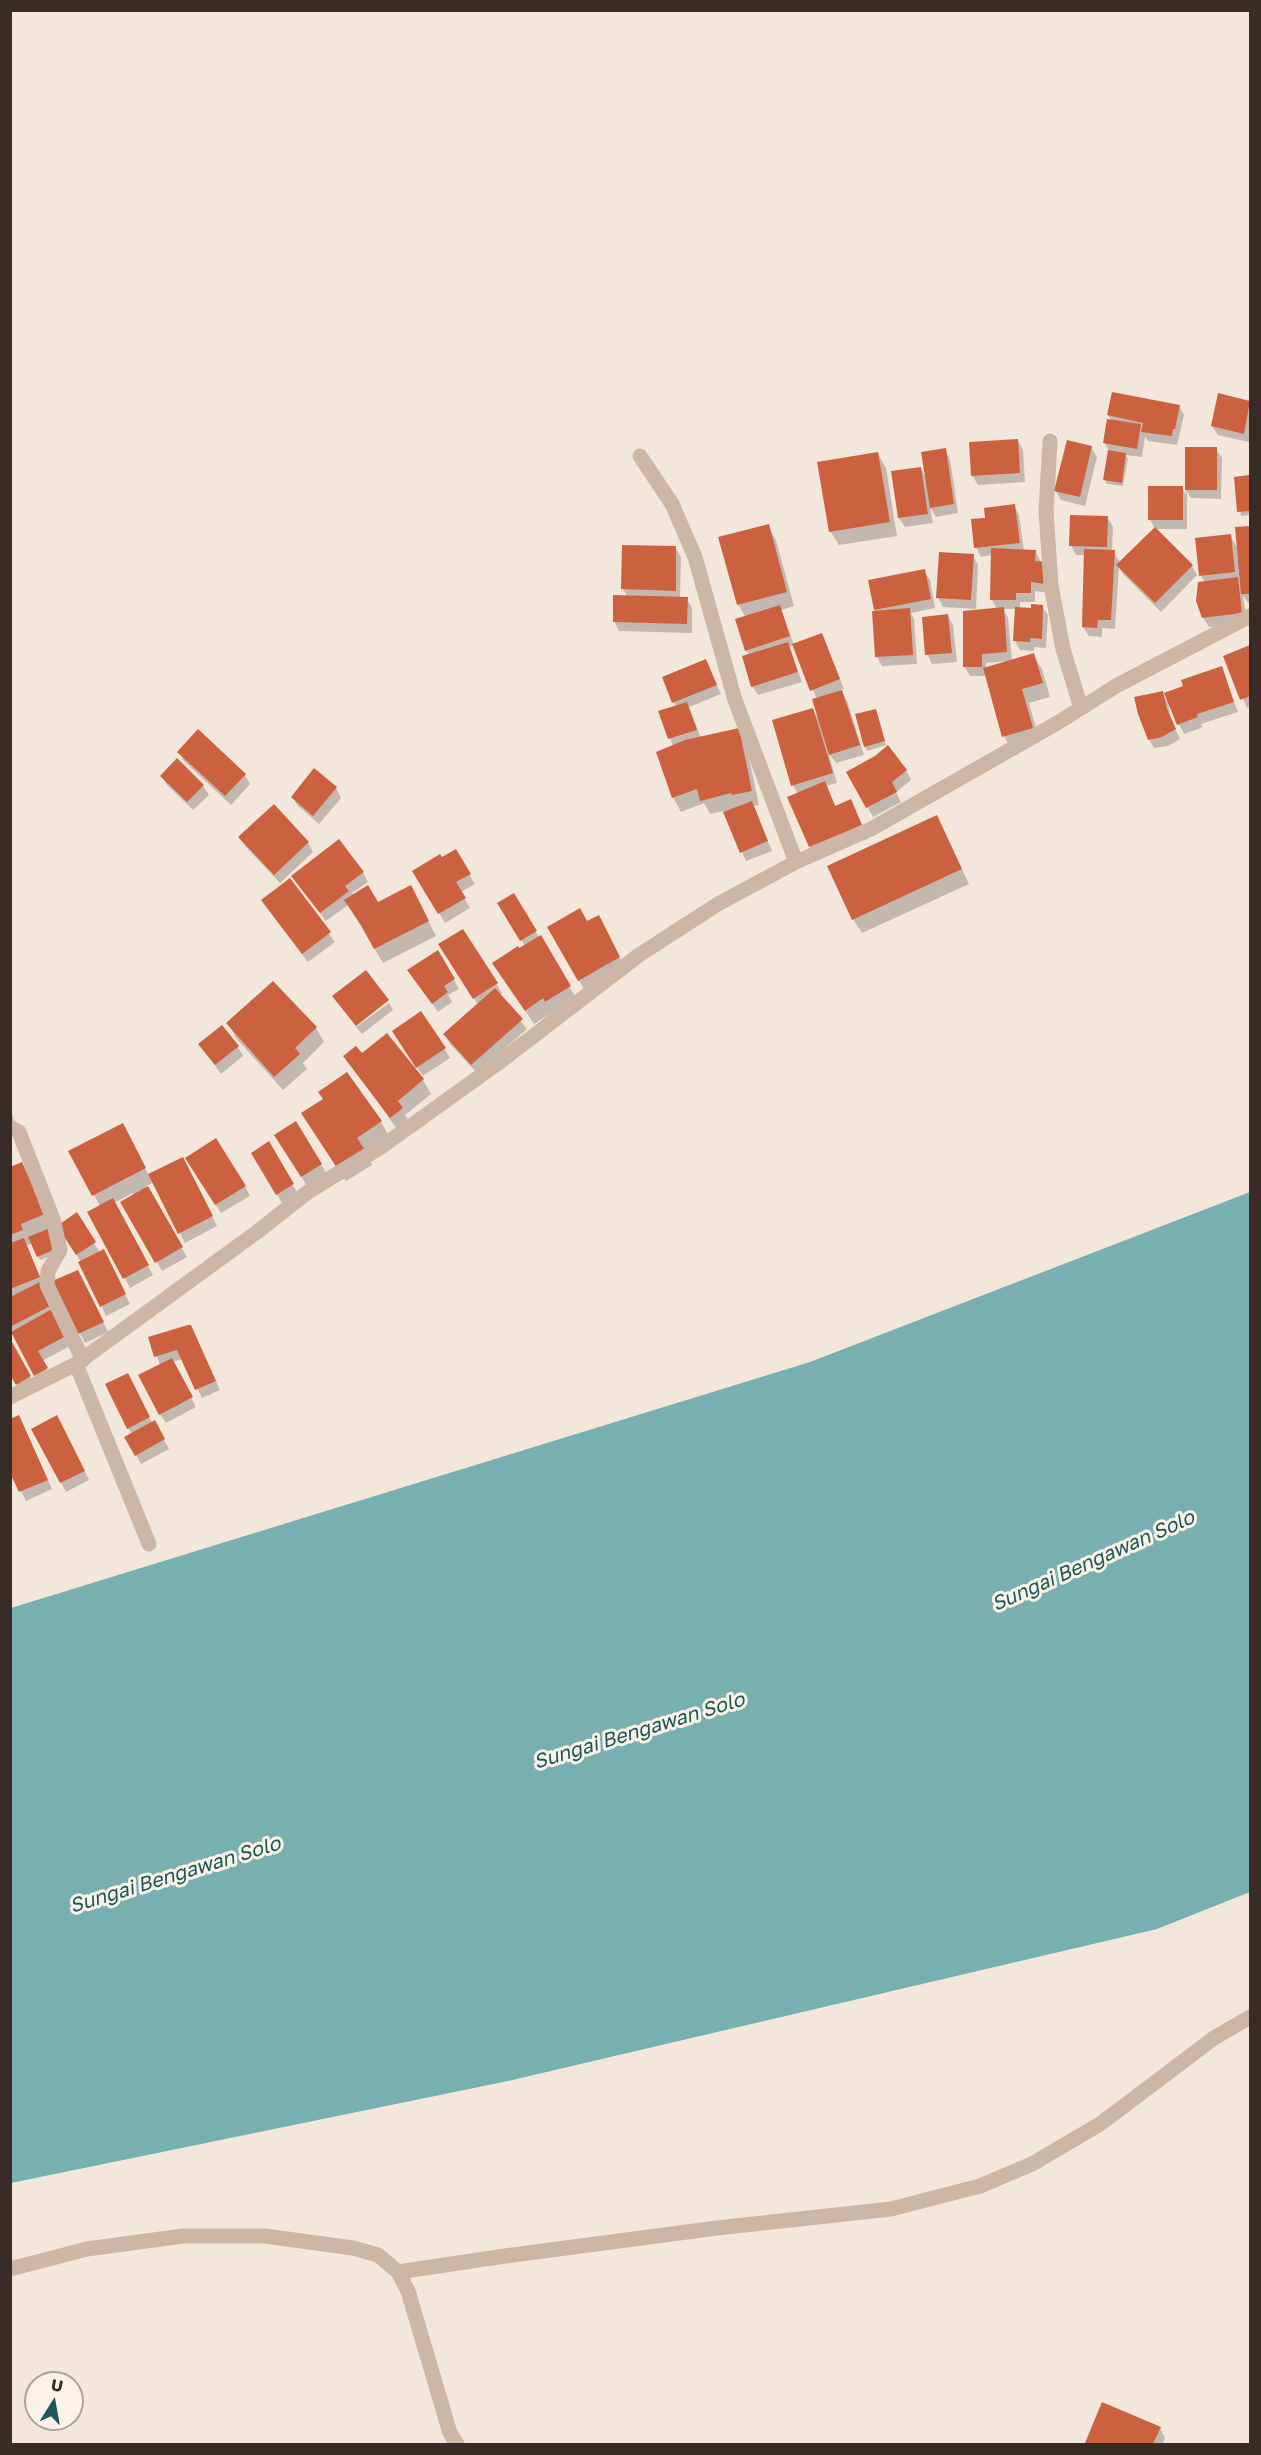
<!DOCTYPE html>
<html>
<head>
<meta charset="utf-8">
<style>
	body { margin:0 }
	#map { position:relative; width:1261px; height:2455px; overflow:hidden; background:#f3e7db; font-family:"Golos Text",sans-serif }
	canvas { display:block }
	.frame { position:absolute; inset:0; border:12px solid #372c27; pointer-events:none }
	.north { position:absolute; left:24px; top:2371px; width:60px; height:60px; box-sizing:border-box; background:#faf2e7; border:2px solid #aca39a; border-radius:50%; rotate:11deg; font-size:16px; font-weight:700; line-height:24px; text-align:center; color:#372c27 }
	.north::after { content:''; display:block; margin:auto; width:21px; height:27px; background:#1b575b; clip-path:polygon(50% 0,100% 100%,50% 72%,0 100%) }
</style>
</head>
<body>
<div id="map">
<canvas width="1261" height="2455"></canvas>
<div class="frame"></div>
<div class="north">U</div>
</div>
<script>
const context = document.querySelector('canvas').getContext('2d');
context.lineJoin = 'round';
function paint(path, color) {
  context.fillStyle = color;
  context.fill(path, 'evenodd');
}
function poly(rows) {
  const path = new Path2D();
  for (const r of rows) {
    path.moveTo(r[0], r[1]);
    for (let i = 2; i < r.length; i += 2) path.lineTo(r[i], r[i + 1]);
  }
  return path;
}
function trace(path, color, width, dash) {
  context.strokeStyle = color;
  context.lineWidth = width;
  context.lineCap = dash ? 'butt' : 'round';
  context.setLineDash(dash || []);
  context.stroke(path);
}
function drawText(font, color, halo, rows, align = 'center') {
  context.font = font + ' "Golos Text",sans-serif';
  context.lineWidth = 6;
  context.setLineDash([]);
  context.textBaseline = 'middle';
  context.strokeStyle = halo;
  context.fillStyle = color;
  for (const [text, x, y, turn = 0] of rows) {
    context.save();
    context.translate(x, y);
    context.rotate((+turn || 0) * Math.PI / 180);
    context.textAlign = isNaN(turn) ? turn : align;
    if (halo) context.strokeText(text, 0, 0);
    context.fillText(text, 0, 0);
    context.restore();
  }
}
paint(poly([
	[1250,1192,1250,1892,1157,1929,508,2081,11,2183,11,1608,810,1362]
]), '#78afb1');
paint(poly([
	[1219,395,1250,402,1249,442,1218,435,1212,426],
	[1179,406,1184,415,1177,445,1148,441,1145,436,1142,457,1125,455,1128,458,1123,486,1107,484,1105,479,1109,451,1105,443,1112,421,1108,415],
	[1018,441,1023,450,1025,482,978,485,972,475],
	[1091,447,1097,457,1085,506,1061,500,1055,490],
	[1186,448,1216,449,1222,458,1221,499,1191,498,1187,491,1187,529,1155,529,1150,519,1182,488,1186,495],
	[945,449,950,459,958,513,936,517,930,507,933,523,905,527,899,518,921,469,926,478],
	[878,454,886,468,897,536,839,545,830,531],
	[1248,477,1250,481,1250,515,1241,516,1235,478],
	[1014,506,1019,515,1024,551,1035,551,1040,560,1049,593,1035,591,1035,602,1020,602,1020,609,1032,609,1042,606,1048,615,1046,648,1034,647,1034,651,1020,650,1015,641,1016,609,1003,609,1008,618,1012,661,1033,655,1042,669,1050,697,1029,703,1040,742,1012,751,1004,736,986,676,970,676,965,667,997,609,992,600,992,555,981,557,976,547,987,519],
	[1008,661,986,669,986,663],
	[1107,517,1113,527,1112,551,1121,563,1192,566,1197,575,1161,612,1123,574,1119,567,1115,629,1102,628,1102,637,1089,636,1083,627,1085,555,1076,555,1071,545],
	[768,526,776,540,794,606,781,610,794,645,822,635,844,689,840,690,847,701,864,755,836,763,828,752,837,783,826,786,836,807,866,835,815,855,810,846,798,794,793,785,812,709,819,719,817,699,794,645,789,647,802,682,758,695,752,686,750,656,746,650,746,618,738,604],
	[1250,527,1250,603,1248,603,1243,595,1247,622,1209,627,1203,617,1205,582,1201,576,1197,539,1230,535,1238,549,1236,529],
	[675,547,681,557,680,599,687,599,692,608,692,633,619,631,614,621,628,597,623,589],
	[973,556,978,565,976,609,943,607,938,597],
	[924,571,930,580,935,608,911,613,914,619,917,664,882,666,877,657,875,609],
	[948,616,953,625,957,662,932,664,927,654],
	[1250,647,1250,707,1247,708,1225,657],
	[705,661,721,694,689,707,701,738,738,729,746,744,759,805,753,806,772,851,746,861,724,811,710,814,704,803,681,812,673,797,673,746,660,712,676,707,674,702],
	[1221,668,1238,712,1201,724,1203,727,1184,734,1168,702,1171,720,1180,739,1168,746,1154,748,1149,739,1162,693,1167,701,1184,686],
	[877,714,886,745,867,751,865,746],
	[179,752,245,775,250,784,231,805,184,761],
	[315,770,336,788,341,798,319,824,298,806,292,797],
	[906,770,911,780,896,792,901,802,873,817,848,772],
	[162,776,203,786,209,795,193,810,167,785],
	[937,817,969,884,862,933,853,919],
	[240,838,308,843,313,852,280,883,246,847],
	[455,851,475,884,461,892,470,908,445,923,414,872],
	[363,872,368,882,352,893,354,895,378,904,418,901,436,936,383,963,348,905,326,921,299,885],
	[290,880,335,942,308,962,268,909],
	[513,895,578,1001,555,1015,553,1012,534,1024,503,977,519,950,525,946,499,904],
	[587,923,604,926,624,966,584,989,549,927],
	[463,931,502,993,499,995,527,1029,477,1073,450,1044,445,1034,478,1005,446,954],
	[438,952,459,989,448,995,452,1002,438,1012,415,979],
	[273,984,316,1028,324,1042,303,1063,307,1069,283,1090,236,1038,228,1023],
	[389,1003,393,1010,362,1034,356,1027],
	[421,1013,450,1058,421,1077,431,1094,405,1115,410,1123,399,1132,345,1056,362,1056,421,1077,423,1076,399,1040],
	[200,1044,238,1047,243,1056,221,1074],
	[10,1107,15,1124,10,1125],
	[381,1122,389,1136,365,1153,372,1165,346,1181,311,1128],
	[130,1139,149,1176,188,1168,217,1226,185,1243,154,1182,146,1186,187,1257,162,1271,122,1202,134,1196,133,1193,114,1203,153,1275,130,1288,89,1212,100,1206,94,1195],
	[268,1143,298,1194,282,1203,253,1153],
	[281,1144,321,1164,326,1173,307,1186],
	[21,1164,30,1178,59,1253,40,1260,33,1243,26,1246,70,1346,42,1361,52,1378,41,1384,11,1327,10,1299,14,1297,10,1294,10,1168],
	[192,1167,245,1186,250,1196,221,1213],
	[76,1214,100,1253,108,1260,130,1304,106,1316,81,1262,64,1235],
	[83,1281,108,1332,85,1343,54,1282],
	[191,1327,220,1390,202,1398,183,1359,172,1362,196,1407,166,1423,160,1414,160,1365,150,1338],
	[10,1339,35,1386,23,1393,13,1376,10,1377],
	[133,1384,152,1423,154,1422,169,1449,141,1464,126,1437,132,1434,128,1428],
	[24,1427,52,1489,26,1501,10,1469],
	[62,1427,89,1480,66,1492,33,1429],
	[1160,2428,1165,2438,1162,2444,1086,2443]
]), '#0003');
paint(poly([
	[1112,392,1180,405,1175,429,1173,429,1172,436,1141,432,1143,423,1107,415],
	[1218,393,1250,401,1244,434,1211,426],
	[1107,419,1141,424,1137,449,1103,443],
	[1018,439,1020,473,971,476,969,442],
	[1067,440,1092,446,1080,497,1054,491],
	[1185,447,1217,447,1217,490,1185,490],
	[946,448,954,504,930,508,921,452],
	[1108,450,1126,453,1122,483,1103,480],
	[878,452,890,522,829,532,817,462],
	[921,467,928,514,898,518,891,471],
	[1249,475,1250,511,1237,512,1234,477],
	[1148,486,1183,486,1183,520,1148,520],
	[1015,504,1020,543,974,548,971,519,985,518,984,508],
	[1070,515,1108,516,1107,547,1069,546],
	[769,524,787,592,737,605,718,537],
	[1250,526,1250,594,1241,594,1235,527],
	[1155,527,1193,565,1155,603,1116,565],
	[1231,534,1235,572,1199,576,1195,538],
	[622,545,676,546,676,591,621,589],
	[991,548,1036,550,1035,561,1047,562,1045,584,1031,582,1031,593,1016,593,1016,600,990,600],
	[1084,549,1115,550,1111,620,1098,620,1097,628,1082,627],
	[939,552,974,554,971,600,936,598],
	[925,569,931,599,874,610,868,580],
	[1238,577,1242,613,1202,618,1196,601,1198,582],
	[613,595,688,597,687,624,613,622],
	[1031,604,1043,605,1042,639,1030,638,1030,642,1013,641,1015,607,1031,608],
	[780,605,790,636,745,651,735,619],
	[1004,607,1007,652,982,654,982,667,963,667,963,611],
	[910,608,913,655,875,657,872,611],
	[948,614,952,653,925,655,922,617],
	[822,633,840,679,810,691,792,644],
	[788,642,798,672,751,687,742,656],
	[1250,645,1250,696,1240,700,1223,656],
	[1034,653,1043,683,1022,689,1033,728,1002,737,983,668],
	[706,659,717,685,672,703,662,677],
	[1222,666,1234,702,1197,714,1198,717,1177,725,1164,693,1183,686,1181,680],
	[842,690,860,745,829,755,812,699],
	[1163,691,1167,709,1176,729,1162,737,1148,740,1138,714,1134,697],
	[687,702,697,730,668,739,658,711],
	[813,708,833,773,791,786,772,720],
	[876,709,885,741,864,747,855,714],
	[739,728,752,791,732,795,731,793,700,801,697,789,672,798,656,752,685,740],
	[198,729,246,774,225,796,177,752],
	[888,745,907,770,892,782,897,792,866,808,846,772,875,756],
	[177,758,204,785,187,802,160,776],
	[314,768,337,787,313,816,291,797],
	[825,781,835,806,851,799,862,825,809,847,787,797],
	[752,801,768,841,740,853,723,812],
	[274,804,309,842,274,875,238,837],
	[937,815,962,869,852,920,827,866],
	[339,839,364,872,345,886,349,891,320,913,291,876],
	[456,849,471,874,456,882,466,898,438,914,412,871,440,854,442,857],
	[290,878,331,932,302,954,261,900],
	[368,885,378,902,411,885,429,921,374,949,361,925,344,900],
	[514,893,537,931,520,941,497,903],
	[580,908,587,921,599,915,620,957,578,981,547,927],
	[463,929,498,983,473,999,438,944],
	[541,935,571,986,545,1002,543,998,525,1011,492,963,518,946,519,948],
	[438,950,455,979,444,986,448,992,432,1004,407,970],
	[366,970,389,1000,356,1026,332,996],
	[273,981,317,1027,295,1048,300,1054,274,1077,226,1023],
	[495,988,523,1019,471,1065,443,1034],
	[421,1011,446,1048,416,1068,392,1031],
	[222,1025,239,1046,215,1065,198,1044],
	[387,1033,424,1079,398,1101,403,1108,390,1118,343,1056,356,1046,362,1053],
	[347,1072,382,1121,357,1138,365,1150,337,1168,301,1113,323,1099,318,1092],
	[296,1121,322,1164,301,1177,274,1135],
	[123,1123,146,1168,92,1196,68,1151],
	[216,1138,246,1186,215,1205,185,1158],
	[269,1141,294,1184,276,1195,251,1153],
	[183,1157,213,1216,178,1234,148,1174],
	[22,1162,45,1214,21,1224,23,1230,10,1235,10,1167],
	[148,1186,183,1247,155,1263,120,1202],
	[113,1198,149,1265,123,1279,87,1212],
	[77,1212,96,1242,76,1255,57,1226],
	[50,1228,58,1248,37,1257,28,1237],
	[24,1238,40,1277,10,1289,10,1243],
	[104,1249,126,1294,100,1307,78,1262],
	[78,1270,104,1322,78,1334,52,1281],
	[40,1282,52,1305,10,1327,10,1297],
	[52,1309,66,1336,38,1351,48,1368,34,1376,11,1332],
	[188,1325,191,1325,216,1381,195,1390,177,1350,154,1357,148,1337],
	[12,1342,31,1376,16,1385,10,1375],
	[172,1358,193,1397,159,1415,138,1375],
	[128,1373,150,1417,127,1429,105,1384],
	[19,1415,48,1480,19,1492,10,1473,10,1419],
	[57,1415,85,1471,60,1483,31,1429],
	[155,1420,165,1439,135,1456,124,1437],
	[1102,2402,1161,2427,1153,2444,1085,2443]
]), '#cc6140');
trace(poly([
	[1050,441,1046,511,1051,585,1063,649,1081,708],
	[640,456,672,504,695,557,735,700,796,862],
	[10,1127,19,1132,53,1219,60,1250,48,1271,47,1285,83,1360],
	[76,1364,149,1544],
	[10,1397,76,1364,257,1232,308,1192,384,1145,497,1064,639,955,718,904,796,862,871,829,1059,722,1116,686,1250,616],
	[10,2269,87,2249,183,2236,265,2236,353,2248,378,2255,398,2272,408,2291,450,2433,457,2444],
	[398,2272,505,2256,717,2228,891,2209,980,2186,1032,2164,1100,2124,1214,2038,1250,2017]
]), '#ccb7a6', 15);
drawText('italic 20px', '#1b575b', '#faf2e7', [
	["Sungai Bengawan Solo",1093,1561,-24],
	["Sungai Bengawan Solo",639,1731,-17],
	["Sungai Bengawan Solo",175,1875,-17]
]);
</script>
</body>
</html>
